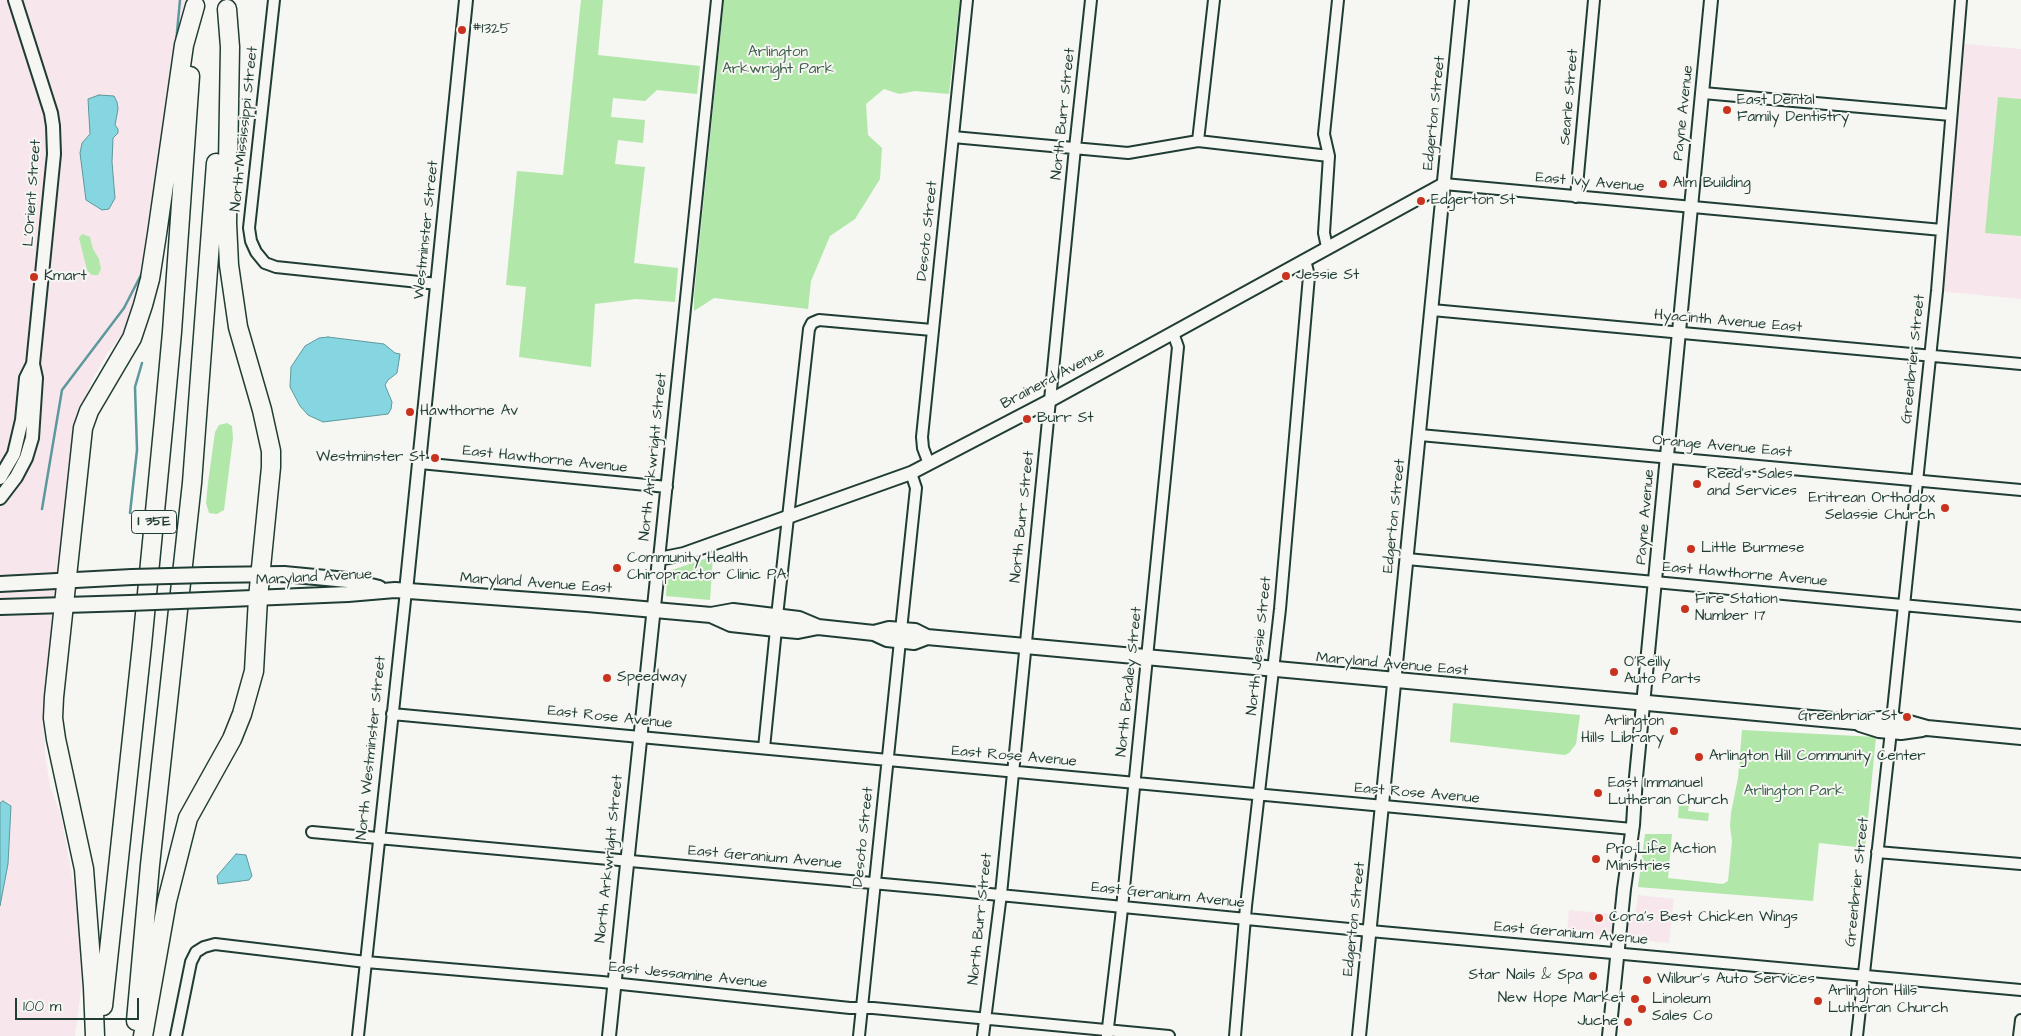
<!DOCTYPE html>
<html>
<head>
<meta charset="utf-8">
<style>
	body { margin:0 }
	#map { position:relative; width:2021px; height:1036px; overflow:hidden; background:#f6f6f2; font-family:"Architects Daughter",sans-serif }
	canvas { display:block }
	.scale { position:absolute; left:15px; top:998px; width:124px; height:22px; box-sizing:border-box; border:2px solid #1f3d34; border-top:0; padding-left:6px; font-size:15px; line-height:18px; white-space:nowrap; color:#1f3d34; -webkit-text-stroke:4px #f6f6f2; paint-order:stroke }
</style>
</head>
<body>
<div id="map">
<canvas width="2021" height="1036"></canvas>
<div class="scale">100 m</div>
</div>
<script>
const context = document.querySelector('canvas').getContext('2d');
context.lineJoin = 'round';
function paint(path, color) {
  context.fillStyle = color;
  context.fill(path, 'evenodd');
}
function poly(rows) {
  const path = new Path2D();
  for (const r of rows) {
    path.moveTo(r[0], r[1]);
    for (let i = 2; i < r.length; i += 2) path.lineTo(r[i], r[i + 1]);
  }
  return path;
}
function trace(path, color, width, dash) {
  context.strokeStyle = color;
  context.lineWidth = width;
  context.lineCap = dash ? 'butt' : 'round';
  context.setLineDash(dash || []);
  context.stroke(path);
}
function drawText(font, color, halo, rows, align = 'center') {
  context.font = font + ' "Architects Daughter",sans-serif';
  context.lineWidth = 4;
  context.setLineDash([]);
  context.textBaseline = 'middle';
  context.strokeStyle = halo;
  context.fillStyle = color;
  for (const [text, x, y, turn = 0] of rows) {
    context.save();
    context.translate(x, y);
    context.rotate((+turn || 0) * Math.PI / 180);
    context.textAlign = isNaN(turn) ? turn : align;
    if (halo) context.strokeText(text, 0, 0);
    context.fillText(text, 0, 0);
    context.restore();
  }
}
paint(poly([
	[0,0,195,0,179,159,165,236,126,329,107,354,92,380,81,409,74,439,44,724,45,754,50,786,61,816,78,909,82,984,75,1036,0,1036],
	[1958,43,2021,49,2021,299,1937,291],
	[1638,895,1674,899,1669,943,1567,932,1569,910,1635,916]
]), '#f7e7ec');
paint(poly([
	[581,0,603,0,598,55,700,66,697,94,657,90,645,101,613,98,611,117,645,120,643,143,618,140,615,164,645,167,634,263,678,268,675,302,636,299,595,304,591,367,519,357,526,287,506,285,517,171,563,175],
	[724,0,960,0,949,94,915,91,899,94,884,89,866,104,868,135,882,148,880,179,855,219,830,236,811,281,808,309,714,298,694,311,694,296],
	[1998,97,2021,99,2021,236,1985,233],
	[82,234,90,237,93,249,99,259,101,269,98,275,92,275,87,270,79,238],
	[227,423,232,426,233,438,224,510,217,514,209,513,206,503,208,483,215,432,219,425],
	[713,556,710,600,666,596,667,578,669,571],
	[1453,703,1580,715,1576,744,1569,753,1565,755,1450,742],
	[1742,730,1876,737,1865,848,1819,843,1813,901,1638,887,1645,834,1672,834,1668,878,1723,884,1728,881,1732,841,1730,826,1731,813,1738,778],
	[1679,805,1689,806,1688,811,1709,813,1708,821,1678,818]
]), '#b1e7a9');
const water = poly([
	[99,95,114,96,117,102,118,109,115,125,118,129,118,133,113,138,112,162,115,198,109,209,102,210,86,200,80,153,82,143,90,134,88,99,99,95],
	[328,337,384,344,395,353,400,354,397,373,388,380,385,385,392,402,391,409,388,414,323,422,308,415,300,406,290,387,291,367,305,346,319,338,328,337],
	[3,801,11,806,8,864,0,906,0,803,3,801],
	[236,854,246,855,252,876,249,880,218,884,217,876,236,854]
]);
paint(water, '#86d6e1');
trace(water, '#5d999c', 1);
trace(poly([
	[176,43,180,0],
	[42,509,62,390,124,308,143,271],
	[130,513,137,450,135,387,142,363]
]), '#5d999c', 2.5);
const minor = poly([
	[274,0,249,228,251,241,256,252,265,263,276,267,438,284],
	[1703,93,1951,115],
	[953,137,1128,153,1198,141,1329,156],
	[1198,141,1214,0],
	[1444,184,1942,230],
	[1576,197,1594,0],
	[1327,247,1324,233,1329,156,1324,134,1338,0],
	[1432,310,2021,364],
	[1420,435,2021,490],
	[420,463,667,487],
	[929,464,923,448,922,437,967,0],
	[659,559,717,0],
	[1407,559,2021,616],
	[777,616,809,329,812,323,819,320,932,330],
	[901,630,916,488,911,473],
	[392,714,1632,829],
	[1892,720,1937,291,1961,0],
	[764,748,776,629],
	[312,832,938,889,1370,931,2021,990],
	[1877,852,2021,864],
	[176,1036,191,962,196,952,204,947,215,944,366,962,602,982,850,1008,873,1008,1169,1036],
	[358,1036,406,591],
	[859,1036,900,641],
	[983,1036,1001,894,1075,148,1091,0],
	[1107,1036,1121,918,1178,347,1173,333],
	[1235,1036,1246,906,1280,609,1309,276,1305,260],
	[1857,1036,1891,731],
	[2019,1036,2021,1020]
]);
const tertiary = poly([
	[0,478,14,454,22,420,26,378,33,364],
	[0,498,16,477,26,458,32,438,36,378,33,364,54,154,53,126,51,113,15,0],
	[406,591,466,0],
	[609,1036,659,559,684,554,911,473,1051,400,1444,184],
	[1359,1036,1462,0],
	[1609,1036,1624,889,1633,825,1636,777,1711,0]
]);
const secondary = poly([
	[207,575,284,574,347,580,379,588],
	[0,584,132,577],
	[205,600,348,594,395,590,587,604,711,615,733,611,799,619,818,627],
	[0,607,130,603],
	[711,615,731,624,776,629,798,631,818,627,874,633,887,639,914,642,927,637],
	[874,633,889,629,915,631,927,637,1855,722,1881,719,1902,721,1927,728,2021,737],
	[1860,724,1879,730,1901,732,1922,729]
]);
const motorway = poly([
	[103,1006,142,645,164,419,172,332,190,76],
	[136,1021,150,865,192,483,216,163],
	[95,1036,93,987,84,869,56,739,53,718,54,697,83,428,89,411,132,338,143,305,150,279,157,234,184,45,195,6],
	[143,1036,167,901,188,818,232,739,242,714,254,671,258,598,271,467,271,451,262,410,238,327,229,265,227,223,230,47,227,9]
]);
trace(minor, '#1f3d34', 14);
trace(tertiary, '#1f3d34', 16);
trace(secondary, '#1f3d34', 18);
trace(motorway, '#1f3d34', 21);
trace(minor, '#f6f6f2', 10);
trace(tertiary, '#f6f6f2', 12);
trace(secondary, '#f6f6f2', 14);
trace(motorway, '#f6f6f2', 18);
const secondaryBridge = poly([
	[132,577,207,575],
	[130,603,205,600]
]);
trace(secondaryBridge, '#1f3d34', 18, []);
trace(secondaryBridge, '#f6f6f2', 14);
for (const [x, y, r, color] of [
	[462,30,5,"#c8321e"],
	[1727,110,5,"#c8321e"],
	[1663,184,5,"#c8321e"],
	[1421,201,5,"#c8321e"],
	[1286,276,5,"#c8321e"],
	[34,277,5,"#c8321e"],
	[410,412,5,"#c8321e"],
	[1027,419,5,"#c8321e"],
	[435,458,5,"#c8321e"],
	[1697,484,5,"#c8321e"],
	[1945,508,5,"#c8321e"],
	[1691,549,5,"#c8321e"],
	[617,568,5,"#c8321e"],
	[1685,609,5,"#c8321e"],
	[1614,672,5,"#c8321e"],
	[607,678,5,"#c8321e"],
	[1907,717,5,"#c8321e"],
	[1674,731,5,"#c8321e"],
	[1699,757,5,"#c8321e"],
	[1598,793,5,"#c8321e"],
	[1596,859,5,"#c8321e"],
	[1599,918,5,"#c8321e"],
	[1593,976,5,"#c8321e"],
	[1647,980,5,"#c8321e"],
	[1635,999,5,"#c8321e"],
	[1818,1001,5,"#c8321e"],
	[1642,1009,5,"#c8321e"],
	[1628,1022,5,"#c8321e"]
]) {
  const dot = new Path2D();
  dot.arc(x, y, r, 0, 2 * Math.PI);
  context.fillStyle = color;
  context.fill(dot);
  trace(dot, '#f6f6f2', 2);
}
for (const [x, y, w] of [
	[154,522,45]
]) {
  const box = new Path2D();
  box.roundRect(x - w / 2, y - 11.5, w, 23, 4);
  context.fillStyle = '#f6f6f2';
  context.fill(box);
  trace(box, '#1f3d34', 1);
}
drawText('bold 14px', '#1f3d34', null, [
	["I 35E",154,522]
]);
drawText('15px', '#1f3d34', '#f6f6f2', [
	["#1325",472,30],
	["East Dental",1737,101],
	["Family Dentistry",1737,118],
	["Alm Building",1673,184],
	["Edgerton St",1431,201],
	["Jessie St",1296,276],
	["Kmart",44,277],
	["Hawthorne Av",420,412],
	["Burr St",1037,419],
	["Westminster St",425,458,"right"],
	["Reed's Sales",1707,475],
	["and Services",1707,492],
	["Eritrean Orthodox",1935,499,"right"],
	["Selassie Church",1935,516,"right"],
	["Little Burmese",1701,549],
	["Community Health",627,559],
	["Chiropractor Clinic PA",627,576],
	["Fire Station",1695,600],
	["Number 17",1695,617],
	["O'Reilly",1624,663],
	["Auto Parts",1624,680],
	["Speedway",617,678],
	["Greenbriar St",1897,717,"right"],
	["Arlington",1664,722,"right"],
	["Hills Library",1664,739,"right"],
	["Arlington Hill Community Center",1709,757],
	["East Immanuel",1608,784],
	["Lutheran Church",1608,801],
	["Pro-Life Action",1606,850],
	["Ministries",1606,867],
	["Cora's Best Chicken Wings",1609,918],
	["Star Nails & Spa",1583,976,"right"],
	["Wilbur's Auto Services",1657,980],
	["Arlington Hills",1828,992],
	["Lutheran Church",1828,1009],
	["New Hope Market",1625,999,"right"],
	["Linoleum",1652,1000],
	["Sales Co",1652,1017],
	["Juche",1618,1022,"right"]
], 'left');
drawText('15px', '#3c5f4b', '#f6f6f2', [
	["Arlington",778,53],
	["Arkwright Park",778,70],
	["Arlington Park",1794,792]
]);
drawText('15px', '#1f3d34', '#f6f6f2', [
	["Searle Street",1570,97,-85],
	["Edgerton Street",1435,113,-84],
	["Payne Avenue",1684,113,-84],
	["North Burr Street",1064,114,-84],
	["North Mississippi Street",245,129,-84],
	["East Ivy Avenue",1590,183,5],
	["L'Orient Street",33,193,-86],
	["Westminster Street",427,230,-84],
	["Desoto Street",928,231,-84],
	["Hyacinth Avenue East",1728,322,5],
	["Greenbrier Street",1914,359,-84],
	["Brainerd Avenue",1053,379,-28],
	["Orange Avenue East",1722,447,5],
	["North Arkwright Street",654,457,-84],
	["East Hawthorne Avenue",545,460,6],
	["Edgerton Street",1395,516,-84],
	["North Burr Street",1023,517,-84],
	["Payne Avenue",1646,517,-85],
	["East Hawthorne Avenue",1745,575,5],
	["Maryland Avenue",314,578,-3],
	["Maryland Avenue East",536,584,4],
	["North Jessie Street",1260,646,-84],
	["Maryland Avenue East",1392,665,5],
	["North Bradley Street",1130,682,-84],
	["East Rose Avenue",610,718,6],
	["North Westminster Street",372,748,-84],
	["East Rose Avenue",1014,757,5],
	["East Rose Avenue",1417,794,5],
	["Desoto Street",864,837,-84],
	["East Geranium Avenue",765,858,5],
	["North Arkwright Street",610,859,-84],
	["Greenbrier Street",1858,882,-84],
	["East Geranium Avenue",1168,896,6],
	["North Burr Street",981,919,-84],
	["Edgerton Street",1355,919,-84],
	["East Geranium Avenue",1571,934,5],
	["East Jessamine Avenue",688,976,6]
]);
</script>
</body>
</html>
